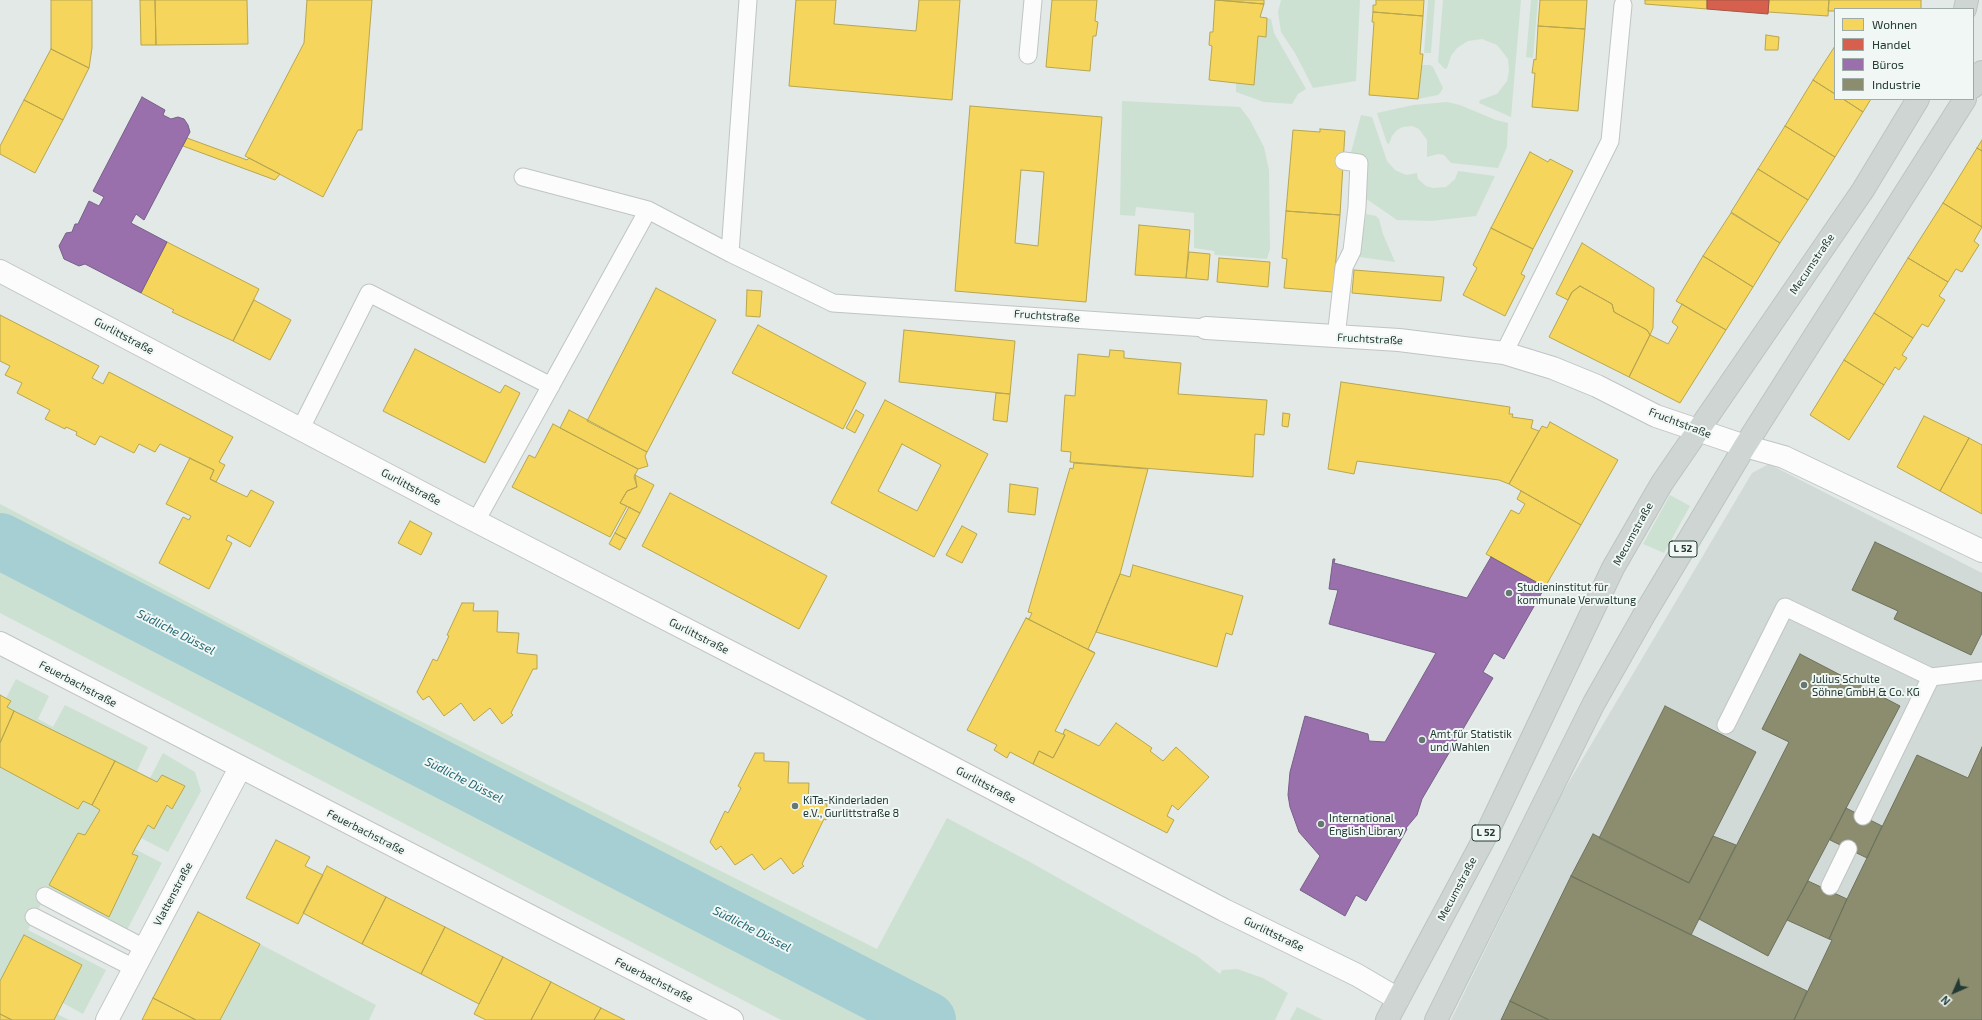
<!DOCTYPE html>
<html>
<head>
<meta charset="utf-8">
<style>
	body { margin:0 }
	#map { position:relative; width:1982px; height:1020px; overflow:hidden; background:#e3e9e6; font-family:"Exo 2",sans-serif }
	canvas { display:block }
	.legend { position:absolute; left:1834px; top:8px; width:140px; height:92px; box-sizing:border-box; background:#f1f7f4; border:1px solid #9eaba7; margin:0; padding:5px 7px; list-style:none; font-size:12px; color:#223a34 }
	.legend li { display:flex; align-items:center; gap:8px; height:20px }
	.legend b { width:20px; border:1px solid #9eaba7 }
	.north { position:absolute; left:1934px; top:972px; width:40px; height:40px; -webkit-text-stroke:3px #f1f7f4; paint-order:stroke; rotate:225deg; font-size:11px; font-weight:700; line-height:16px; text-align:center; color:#223a34 }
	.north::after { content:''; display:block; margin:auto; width:14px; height:18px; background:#223a34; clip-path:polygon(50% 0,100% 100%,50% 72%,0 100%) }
</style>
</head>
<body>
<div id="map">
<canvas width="1982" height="1020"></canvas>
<ul class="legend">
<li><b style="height:11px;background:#f6d55c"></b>Wohnen</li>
<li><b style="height:11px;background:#d6604d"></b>Handel</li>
<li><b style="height:11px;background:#9970ab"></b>Büros</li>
<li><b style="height:11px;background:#8c8c6e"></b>Industrie</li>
</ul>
<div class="north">N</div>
</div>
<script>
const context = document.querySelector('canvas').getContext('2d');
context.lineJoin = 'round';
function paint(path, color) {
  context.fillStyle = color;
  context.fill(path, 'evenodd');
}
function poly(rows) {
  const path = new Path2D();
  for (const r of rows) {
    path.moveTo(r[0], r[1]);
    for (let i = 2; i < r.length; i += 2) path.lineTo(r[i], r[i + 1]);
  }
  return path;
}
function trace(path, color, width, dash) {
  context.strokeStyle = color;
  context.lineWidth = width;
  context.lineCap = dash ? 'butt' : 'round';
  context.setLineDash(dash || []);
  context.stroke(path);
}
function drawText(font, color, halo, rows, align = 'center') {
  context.font = font + ' "Exo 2",sans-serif';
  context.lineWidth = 4;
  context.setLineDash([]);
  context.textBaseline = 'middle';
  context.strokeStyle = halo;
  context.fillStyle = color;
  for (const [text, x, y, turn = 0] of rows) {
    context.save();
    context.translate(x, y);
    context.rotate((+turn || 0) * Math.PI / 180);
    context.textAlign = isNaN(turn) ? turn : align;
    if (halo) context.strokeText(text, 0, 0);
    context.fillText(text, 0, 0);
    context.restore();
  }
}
paint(poly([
	[1769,464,1982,573,1982,1020,1451,1020,1560,797,1752,473]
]), '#d1dad6');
paint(poly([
	[1281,0,1360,0,1356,81,1313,88,1295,53,1281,32,1278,12],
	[1428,0,1435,0,1431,53,1424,53],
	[1443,0,1521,0,1511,117,1479,103,1480,100,1497,94,1507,81,1509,71,1508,59,1497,45,1482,39,1468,41,1457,48,1451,56,1447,68,1445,69,1438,62],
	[1531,0,1538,0,1533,58,1526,57],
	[1267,18,1271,19,1274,33,1305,87,1306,89,1298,94,1292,104,1264,102,1236,92,1236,83,1254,84,1258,36,1266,37],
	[1422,65,1430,65,1433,67,1443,88,1440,93,1438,95,1418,99],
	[1122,101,1240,107,1250,120,1264,147,1269,170,1270,249,1267,259,1215,255,1214,251,1194,248,1194,213,1136,207,1135,216,1120,215],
	[1447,102,1460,105,1496,120,1508,123,1507,147,1498,168,1451,163,1444,155,1438,154,1427,157,1427,140,1419,129,1412,126,1403,127,1397,130,1392,136,1389,144,1387,143,1377,113,1413,105],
	[1361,115,1372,117,1387,161,1395,170,1406,175,1417,173,1418,179,1426,186,1433,188,1446,187,1455,179,1458,171,1495,176,1476,216,1431,221,1397,220,1365,198,1367,157,1350,156],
	[1366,214,1376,216,1379,219,1383,234,1395,262,1359,257],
	[1670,495,1690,506,1664,553,1643,544],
	[0,504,304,663,877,949,947,818,1030,862,1197,956,1220,974,1222,970,1237,969,1263,978,1288,993,1275,1020,781,1020,0,613],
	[16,679,49,696,38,719,53,727,65,705,148,747,137,771,150,778,163,753,195,772,201,791,168,852,141,838,135,849,162,863,127,930,45,896,28,930,106,970,83,1014,63,1003,57,1014,69,1020,0,1020,0,695,6,698],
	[260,944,376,1005,369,1020,220,1020],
	[1297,1007,1323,1020,1290,1020]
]), '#cde1d3');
const homes = poly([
	[51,0,92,0,92,48,89,68,51,49,51,0],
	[140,0,155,0,156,45,141,45,140,0],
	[155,0,247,0,248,44,156,45,155,0],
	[307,0,372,0,362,128,362,130,358,130,323,197,245,156,304,43,307,0],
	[796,0,836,0,834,24,916,31,919,0,960,0,952,100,789,86,796,0],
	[1052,0,1097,0,1095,21,1098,22,1096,36,1093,36,1090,71,1046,67,1052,0],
	[1215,0,1264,4,1260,17,1267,18,1266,37,1258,36,1254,85,1209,80,1212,46,1209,45,1210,32,1213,32,1215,0],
	[1217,0,1264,0,1264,4,1217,0],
	[1376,0,1424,0,1423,16,1373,12,1373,5,1376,5,1376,0],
	[1540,0,1587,0,1585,29,1538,26,1540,0],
	[1645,0,1707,0,1707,9,1645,4,1645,0],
	[1769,0,1829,0,1828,16,1768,12,1769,0],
	[1829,0,1921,0,1921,9,1835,9,1835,11,1828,11,1829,0],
	[1373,12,1423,16,1420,54,1423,54,1418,99,1369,95,1374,22,1372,22,1373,12],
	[1538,26,1585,29,1578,111,1532,107,1535,73,1532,73,1534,59,1536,60,1538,26],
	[1766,35,1779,37,1778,50,1765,50,1766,35],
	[1835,46,1835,94,1813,80,1835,46],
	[51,49,89,68,63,120,24,100,51,49],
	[1813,80,1835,94,1835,99,1843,99,1863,112,1835,157,1785,126,1813,80],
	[1843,99,1871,99,1863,112,1843,99],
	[24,100,63,120,35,173,0,154,0,146,24,100],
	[970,106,1102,117,1086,302,955,291,970,106],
	[1021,170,1044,172,1038,246,1015,243,1021,170],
	[1785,126,1835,157,1808,200,1758,169,1785,126],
	[1320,129,1345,131,1340,215,1286,211,1293,130,1320,132,1320,129],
	[187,138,247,160,249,158,280,174,275,180,183,146,187,138],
	[1982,140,1982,151,1977,148,1982,140],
	[1977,148,1982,151,1982,227,1943,203,1977,148],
	[1530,152,1548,162,1550,159,1573,171,1533,249,1491,228,1530,152],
	[1758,169,1808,200,1780,243,1731,212,1758,169],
	[1943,203,1982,227,1974,241,1979,245,1962,272,1956,269,1948,282,1908,258,1943,203],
	[1286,211,1340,215,1333,292,1284,288,1287,259,1282,258,1286,211],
	[1731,213,1780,243,1753,287,1703,256,1731,213],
	[1139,225,1190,230,1186,278,1135,275,1139,225],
	[1491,228,1533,249,1521,274,1525,276,1505,316,1463,295,1477,268,1473,265,1491,228],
	[167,242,259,289,233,341,172,312,174,310,141,293,167,242],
	[1582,243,1654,288,1653,328,1650,335,1647,330,1614,312,1612,304,1580,286,1572,292,1568,300,1556,294,1582,243],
	[1189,252,1210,254,1208,280,1186,278,1189,252],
	[1703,256,1753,287,1726,330,1676,301,1703,256],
	[1219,258,1270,262,1268,287,1217,282,1219,258],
	[1908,258,1948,282,1939,296,1945,300,1928,327,1922,324,1913,338,1874,313,1908,258],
	[1354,270,1444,277,1441,301,1352,293,1354,270],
	[1580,286,1612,304,1614,312,1647,330,1650,335,1629,377,1549,337,1572,292,1580,286],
	[656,288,716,320,647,452,587,421,656,288],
	[747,290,762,291,760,317,746,316,747,290],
	[254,300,291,320,270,360,233,341,254,300],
	[1682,304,1726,330,1680,403,1629,377,1650,335,1668,344,1678,327,1672,322,1682,304],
	[1874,313,1913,338,1902,355,1907,358,1899,370,1895,367,1884,385,1844,360,1874,313],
	[0,315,99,366,92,378,103,384,109,372,233,437,219,462,225,465,216,482,210,479,214,470,160,444,155,452,139,444,134,453,100,436,95,445,76,435,77,432,66,427,65,429,45,419,50,410,17,393,22,383,5,375,10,366,0,361,0,315],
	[758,325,866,383,843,429,732,373,758,325],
	[904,330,1015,341,1010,394,899,382,904,330],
	[415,349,500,393,505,385,520,393,485,463,383,411,415,349],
	[1110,350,1124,351,1124,358,1181,363,1178,394,1267,400,1264,435,1255,434,1253,477,1070,462,1071,452,1061,451,1065,395,1075,396,1078,354,1109,357,1110,350],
	[1844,360,1884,385,1849,440,1810,415,1844,360],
	[1341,382,1510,407,1509,414,1513,414,1512,417,1533,420,1531,428,1539,431,1509,484,1499,480,1357,461,1354,474,1328,469,1341,382],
	[996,393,1010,394,1007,422,993,420,996,393],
	[885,400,988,454,934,557,831,503,885,400],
	[902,444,941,465,917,511,878,491,902,444],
	[569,410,647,452,645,456,648,466,638,469,560,428,569,410],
	[856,410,864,415,855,433,846,428,856,410],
	[1283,413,1290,414,1288,427,1282,426,1283,413],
	[1924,416,1969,438,1940,491,1897,467,1924,416],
	[1550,422,1618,460,1581,525,1509,484,1542,426,1547,428,1550,422],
	[553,424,638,469,634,477,637,487,627,491,620,503,627,506,610,537,512,487,529,455,535,458,553,424],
	[1969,438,1982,445,1982,514,1940,491,1969,438],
	[190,458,214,470,210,479,216,482,247,497,251,490,274,502,250,547,228,535,226,540,232,543,209,589,159,563,183,517,189,520,191,516,166,504,190,458],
	[1074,463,1148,469,1120,574,1096,632,1088,649,1095,653,1026,618,1029,619,1032,613,1028,612,1070,468,1073,469,1074,463],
	[635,475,654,485,640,513,620,503,627,491,637,487,635,475],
	[1010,484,1038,488,1035,515,1008,512,1010,484],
	[1521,491,1581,525,1545,587,1486,554,1511,510,1519,514,1525,504,1517,499,1521,491],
	[670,493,827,576,799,629,642,546,670,493],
	[629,507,640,513,626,539,615,533,629,507],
	[410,521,432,533,421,555,398,543,410,521],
	[962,526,977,534,962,563,946,555,962,526],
	[615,533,626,539,620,550,609,544,615,533],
	[1133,565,1243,596,1232,635,1226,633,1217,667,1096,632,1120,574,1130,577,1133,565],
	[462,603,474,603,473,611,498,611,497,632,519,633,517,653,537,655,537,669,533,669,511,713,513,715,502,724,490,708,474,721,461,703,444,716,429,696,423,700,417,692,433,659,437,661,449,636,447,635,462,603],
	[1026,618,1095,653,1055,731,1065,735,1053,758,1039,751,1033,764,1010,752,1007,758,994,750,997,745,967,730,1026,618],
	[0,695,11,701,7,707,14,711,0,743,0,695],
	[14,711,115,761,92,805,83,801,78,809,0,767,0,743,14,711],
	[1116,723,1152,748,1150,751,1163,761,1176,747,1209,777,1178,810,1172,805,1167,816,1174,820,1167,833,1033,764,1039,751,1053,758,1065,735,1063,734,1065,729,1099,746,1116,723],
	[755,753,764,753,764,761,789,762,788,783,809,783,808,803,827,804,826,820,824,819,802,864,804,866,793,874,781,858,764,870,752,854,735,865,721,846,716,850,710,842,725,811,728,813,741,788,738,786,755,753],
	[115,761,157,782,162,775,185,786,172,809,167,805,154,829,148,825,132,854,138,856,109,917,49,885,78,833,85,835,100,810,92,805,115,761],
	[276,840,310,857,305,866,323,875,298,924,246,898,276,840],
	[327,866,386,897,362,944,303,913,327,866],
	[386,897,445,927,421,974,362,944,386,897],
	[198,912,260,944,220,1020,196,1020,153,998,198,912],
	[445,927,503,957,479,1004,421,974,445,927],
	[24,935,82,965,54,1020,12,1020,0,1014,0,981,24,935],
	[503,957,551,982,531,1020,486,1020,474,1014,503,957],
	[551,982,601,1008,594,1020,531,1020,551,982],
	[153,998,196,1020,142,1020,153,998],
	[601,1008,625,1020,594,1020,601,1008],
	[0,1014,12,1020,0,1020,0,1014]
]);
paint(homes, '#f6d55c');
trace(homes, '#b6a650', 1);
const shops = poly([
	[1707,0,1769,0,1768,14,1707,9,1707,0]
]);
paint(shops, '#d6604d');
trace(shops, '#a05546', 1);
const offices = poly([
	[142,97,165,110,163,115,171,119,178,117,184,119,188,125,190,132,144,220,136,214,131,223,167,242,141,293,85,264,79,266,64,259,59,246,66,233,72,232,75,224,78,224,89,201,99,206,104,197,93,191,142,97],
	[1491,557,1545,587,1504,659,1494,653,1483,672,1493,678,1422,799,1417,815,1406,828,1407,829,1366,901,1356,895,1345,916,1300,890,1320,856,1299,832,1290,807,1288,795,1290,772,1305,716,1368,734,1369,741,1385,742,1436,653,1329,624,1338,590,1329,589,1333,559,1335,559,1334,563,1467,598,1491,557]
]);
paint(offices, '#9970ab');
trace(offices, '#756087', 1);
const industry = poly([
	[1875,542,1982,593,1982,633,1971,655,1894,619,1898,611,1852,590,1875,542],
	[1800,654,1900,706,1768,956,1699,919,1789,742,1762,729,1800,654],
	[1665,706,1756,752,1689,883,1599,838,1665,706],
	[1982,747,1982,1020,1794,1020,1832,940,1829,939,1847,899,1917,755,1968,778,1982,747],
	[1846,808,1882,826,1867,858,1830,840,1846,808],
	[1593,834,1689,883,1713,836,1736,845,1691,935,1571,876,1593,834],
	[1571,876,1807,991,1794,1020,1549,1020,1510,1001,1571,876],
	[1808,881,1847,899,1829,939,1787,920,1808,881],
	[1510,1001,1549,1020,1501,1020,1510,1001]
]);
paint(industry, '#8c8c6e');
trace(industry, '#6c735d', 1);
trace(poly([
	[0,541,928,1020]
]), '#a6cfd4', 56);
const service = poly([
	[1028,55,1033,0],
	[523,177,648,210,730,253,833,303,1206,328],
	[730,253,748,0],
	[1336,337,1344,267,1352,251,1357,207,1359,163,1344,161],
	[1504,353,1610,141,1623,5],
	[301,428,369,293,551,386],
	[476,521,648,210],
	[1726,725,1785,607,1931,677,1982,671],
	[1863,816,1931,677],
	[1830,886,1848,849],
	[45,896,144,948],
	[34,917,134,968]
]);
const minor = poly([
	[0,271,464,515,837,707,1224,910,1357,975,1398,999],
	[1206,328,1399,340,1504,353,1553,368,1597,386,1656,416,1745,446,1784,457,1982,551],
	[0,643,732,1020],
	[107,1020,240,768]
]);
const primary = poly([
	[1965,9,1967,0],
	[1973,87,1982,72],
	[1387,1020,1485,837,1613,568,1662,483,1863,190,1918,99],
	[1436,1020,1594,703,1644,615,1745,446,1965,99]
]);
trace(service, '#c0c5c3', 19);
trace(minor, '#c0c5c3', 24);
trace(primary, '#bcc4c2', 24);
trace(service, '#fbfcfb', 17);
trace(minor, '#fbfcfb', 22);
trace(primary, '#ced5d2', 22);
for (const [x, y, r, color] of [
	[1509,593,4,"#667772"],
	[1804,685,4,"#667772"],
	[1422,740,4,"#667772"],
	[795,806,4,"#667772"],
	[1321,824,4,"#667772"]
]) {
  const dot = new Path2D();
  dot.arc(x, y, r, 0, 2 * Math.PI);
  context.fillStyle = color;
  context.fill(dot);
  trace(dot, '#f1f7f4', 1.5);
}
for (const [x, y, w] of [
	[1683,549,28],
	[1486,833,28]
]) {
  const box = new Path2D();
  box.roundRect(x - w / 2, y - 8, w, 16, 3);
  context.fillStyle = '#f1f7f4';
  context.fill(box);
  trace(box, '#223a34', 1);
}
drawText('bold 10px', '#223a34', null, [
	["L 52",1683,549],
	["L 52",1486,833]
]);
drawText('11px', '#223a34', '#f1f7f4', [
	["Mecumstraße",1812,264,-56],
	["Fruchtstraße",1047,316,4],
	["Gurlittstraße",124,336,28],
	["Fruchtstraße",1370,339,3],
	["Fruchtstraße",1680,423,21],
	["Gurlittstraße",411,487,28],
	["Mecumstraße",1633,534,-61],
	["Gurlittstraße",699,636,27],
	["Feuerbachstraße",78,684,28],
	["Gurlittstraße",986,785,28],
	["Feuerbachstraße",366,832,27],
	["Mecumstraße",1457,889,-62],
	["Vlattenstraße",173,894,-62],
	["Gurlittstraße",1274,934,26],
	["Feuerbachstraße",654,980,27]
]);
drawText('11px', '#223a34', '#f1f7f4', [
	["Studieninstitut für",1517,587],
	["kommunale Verwaltung",1517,600],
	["Julius Schulte",1812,679],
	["Söhne GmbH & Co. KG",1812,692],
	["Amt für Statistik",1430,734],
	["und Wahlen",1430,747],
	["KiTa-Kinderladen",803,800],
	["e.V., Gurlittstraße 8",803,813],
	["International",1329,818],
	["English Library",1329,831]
], 'left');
drawText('italic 12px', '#206673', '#f1f7f4', [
	["Südliche Düssel",176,632,27],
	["Südliche Düssel",464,780,27],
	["Südliche Düssel",752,929,27]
]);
</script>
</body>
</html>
